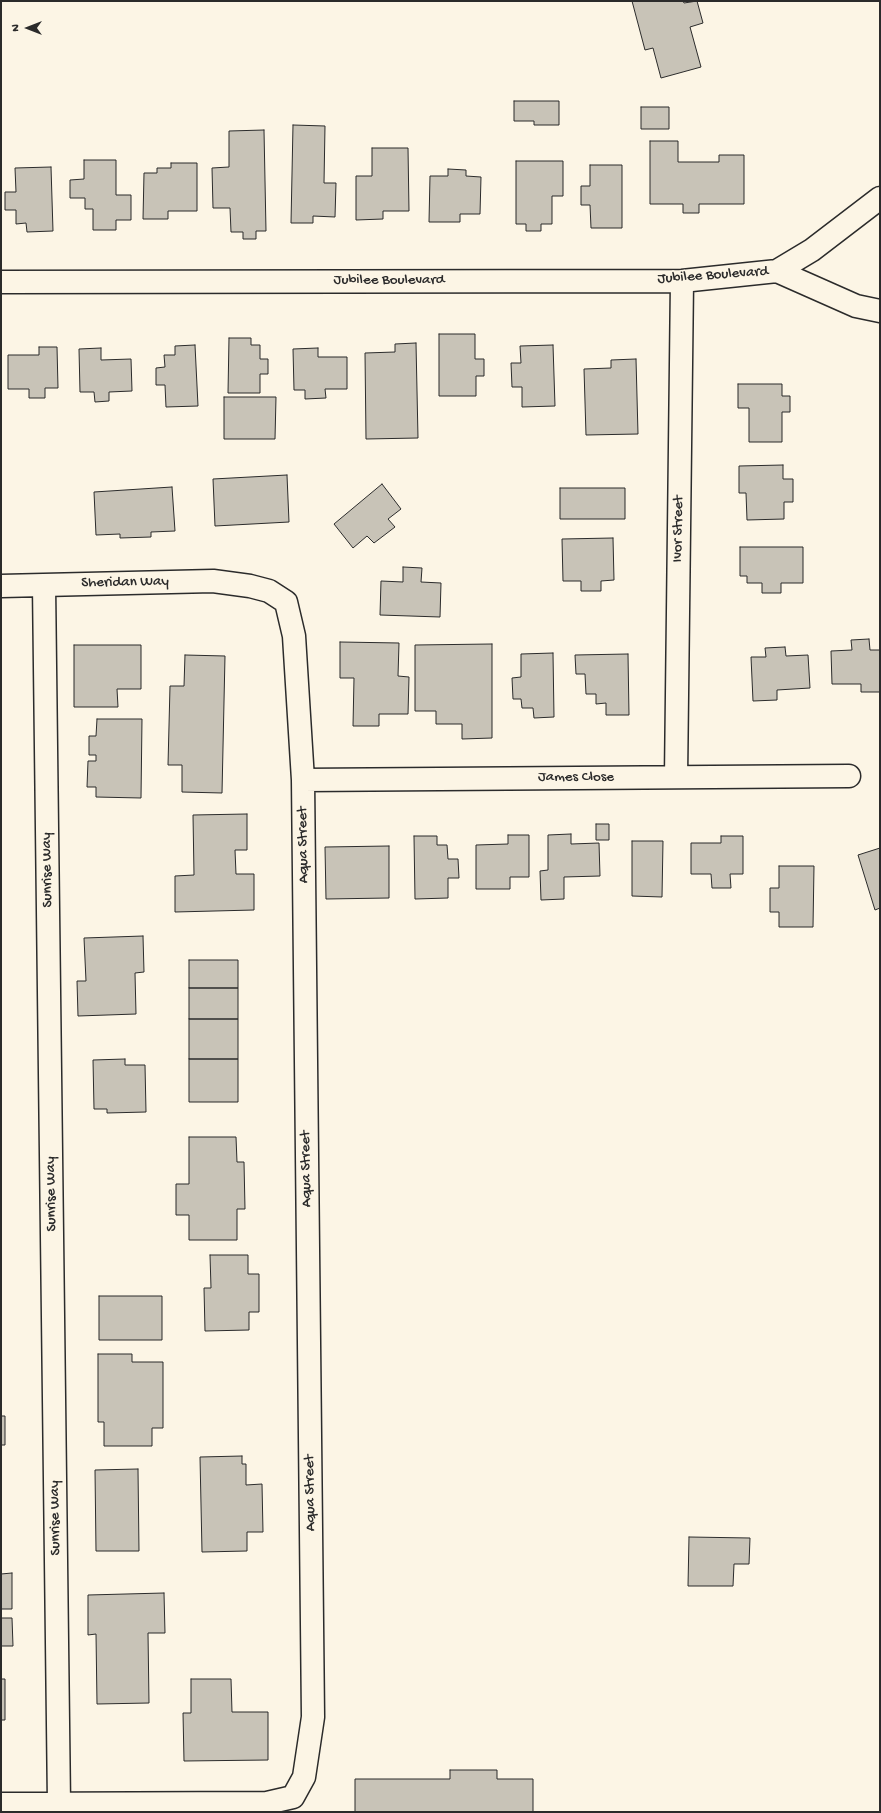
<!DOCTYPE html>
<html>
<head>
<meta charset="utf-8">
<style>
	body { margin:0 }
	#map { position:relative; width:881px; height:1813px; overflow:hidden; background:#fcf5e5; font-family:"Gochi Hand",sans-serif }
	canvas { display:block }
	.frame { position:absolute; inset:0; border:2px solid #2b2b2b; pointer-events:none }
	.north { position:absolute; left:8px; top:8px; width:40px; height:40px; -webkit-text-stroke:3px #fcf5e5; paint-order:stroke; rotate:270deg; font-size:11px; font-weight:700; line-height:16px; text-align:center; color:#2b2b2b }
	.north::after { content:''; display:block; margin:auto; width:14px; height:18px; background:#2b2b2b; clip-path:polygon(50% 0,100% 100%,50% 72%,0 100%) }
</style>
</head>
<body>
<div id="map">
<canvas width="881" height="1813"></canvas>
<div class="frame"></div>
<div class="north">N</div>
</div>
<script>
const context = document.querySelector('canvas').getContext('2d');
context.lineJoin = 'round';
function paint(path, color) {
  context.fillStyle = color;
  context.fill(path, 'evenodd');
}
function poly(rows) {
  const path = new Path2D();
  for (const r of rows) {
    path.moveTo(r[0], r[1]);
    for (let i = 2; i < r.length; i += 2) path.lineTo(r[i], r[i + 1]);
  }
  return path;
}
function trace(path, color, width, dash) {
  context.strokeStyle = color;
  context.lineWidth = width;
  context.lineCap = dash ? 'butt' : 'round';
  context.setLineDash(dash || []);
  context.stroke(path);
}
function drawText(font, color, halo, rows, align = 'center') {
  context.font = font + ' "Gochi Hand",sans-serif';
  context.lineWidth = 3;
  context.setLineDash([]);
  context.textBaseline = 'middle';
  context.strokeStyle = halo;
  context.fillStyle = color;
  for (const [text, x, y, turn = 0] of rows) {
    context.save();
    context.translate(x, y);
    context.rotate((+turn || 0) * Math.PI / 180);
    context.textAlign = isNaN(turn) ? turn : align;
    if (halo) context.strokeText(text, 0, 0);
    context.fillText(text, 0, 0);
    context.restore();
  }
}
const building = poly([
	[632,1,683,1,684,3,697,1,703,23,690,27,701,67,661,78,653,48,645,50,632,1],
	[514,101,559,101,559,125,534,125,534,121,514,121,514,101],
	[641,107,669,107,669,129,641,129,641,107],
	[293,125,325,126,324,183,336,183,335,217,313,216,313,223,291,223,293,125],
	[264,130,266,231,256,231,256,239,243,239,243,232,231,232,230,208,213,208,212,168,229,167,229,131,264,130],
	[650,141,678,141,678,162,719,162,719,155,744,155,744,204,699,204,699,213,683,213,683,204,650,204,650,141],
	[372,148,408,148,409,211,383,211,383,219,356,220,356,176,372,176,372,148],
	[84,160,116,160,116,195,131,195,131,220,116,220,116,230,93,230,93,209,85,209,85,198,70,198,70,180,84,179,84,160],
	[516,161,563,161,563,196,552,196,552,224,541,224,541,231,526,231,526,224,516,224,516,161],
	[171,163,197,163,197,211,168,211,168,219,143,219,144,173,157,173,157,168,171,168,171,163],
	[590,165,622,165,622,228,591,228,590,205,581,205,581,186,590,186,590,165],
	[51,167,53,231,27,232,26,223,16,224,16,210,5,210,5,192,16,192,15,168,51,167],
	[448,169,466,170,466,176,481,177,480,214,460,214,460,222,429,222,430,176,448,176,448,169],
	[439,334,475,334,475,359,484,359,484,376,476,376,476,396,439,396,439,334],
	[229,338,251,338,251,345,260,345,260,359,268,359,268,374,260,374,260,393,228,393,229,338],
	[416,343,418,438,366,439,365,353,395,352,395,344,416,343],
	[195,345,198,406,166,407,165,385,156,385,156,368,165,367,164,355,175,355,175,346,195,345],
	[553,345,555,406,522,407,522,387,512,387,511,363,521,363,520,346,553,345],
	[39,347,57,347,58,388,45,388,45,398,29,398,29,389,8,389,8,355,39,355,39,347],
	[101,348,101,360,131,359,132,391,109,392,109,401,95,402,94,392,80,392,79,349,101,348],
	[318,348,318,357,347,357,347,389,325,389,326,398,305,399,305,390,294,390,293,349,318,348],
	[636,359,638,434,586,435,584,369,611,368,611,360,636,359],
	[738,384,782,384,782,396,790,396,790,412,782,412,782,442,749,442,749,408,738,408,738,384],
	[224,397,276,397,275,439,224,439,224,397],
	[783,465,783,479,793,479,793,502,784,502,784,519,747,520,746,493,739,493,739,466,783,465],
	[287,475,289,522,215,526,213,479,287,475],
	[382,484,401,509,388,519,395,527,374,543,367,536,353,548,334,524,382,484],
	[172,487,175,531,151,532,151,537,120,538,120,534,96,535,94,492,172,487],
	[560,488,625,488,625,519,560,519,560,488],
	[613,538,614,580,601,581,601,591,581,591,581,581,563,581,562,539,613,538],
	[740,547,803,547,803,583,781,583,781,593,762,593,762,583,747,583,747,576,740,576,740,547],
	[403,567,422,568,421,582,441,583,440,617,380,615,381,581,403,582,403,567],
	[869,639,870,650,880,650,880,692,861,692,861,684,832,684,831,651,852,650,851,640,869,639],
	[340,642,399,643,398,676,409,677,408,714,379,714,379,726,353,726,354,678,340,678,340,642],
	[492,644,492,738,462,739,462,724,436,724,436,711,415,711,415,645,492,644],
	[74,645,141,645,141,689,117,689,118,707,74,707,74,645],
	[785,647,786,656,808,655,810,688,777,690,777,700,753,701,751,657,766,657,765,648,785,647],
	[553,653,554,717,534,718,533,708,522,708,521,699,513,699,512,678,521,677,521,654,553,653],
	[628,654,629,715,606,715,606,703,596,704,596,694,586,694,585,674,576,674,575,655,628,654],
	[185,655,225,656,222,793,182,792,182,765,168,765,170,686,184,686,185,655],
	[97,719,142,719,141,798,96,797,96,787,87,787,88,761,96,761,96,755,89,755,89,736,96,736,97,719],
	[247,814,247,850,235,850,236,874,254,874,254,910,175,912,175,876,194,875,193,815,247,814],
	[596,824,609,824,609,840,596,840,596,824],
	[571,834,571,844,599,843,600,876,564,877,564,899,541,900,540,871,548,870,548,835,571,834],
	[508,835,529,835,529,877,510,877,510,889,476,889,476,845,508,844,508,835],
	[414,836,437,836,437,845,447,845,448,859,458,859,459,878,448,878,448,898,415,899,414,836],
	[721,836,743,836,743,874,730,874,731,888,712,888,711,874,691,874,691,843,721,843,721,836],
	[632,841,663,841,662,897,632,896,632,841],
	[389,846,389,898,326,899,325,847,389,846],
	[880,848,880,908,875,910,858,855,880,848],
	[779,866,814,866,813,927,779,927,779,912,770,912,770,888,779,888,779,866],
	[143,936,144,972,135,973,136,1014,78,1016,77,981,86,981,84,938,143,936],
	[189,960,238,960,238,988,189,988,189,960],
	[189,988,238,988,238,1019,189,1019,189,988],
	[189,1019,238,1019,238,1059,189,1059,189,1019],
	[125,1059,125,1065,145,1065,146,1112,107,1113,107,1109,94,1109,93,1060,125,1059],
	[189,1059,238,1059,238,1102,189,1102,189,1059],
	[189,1137,236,1137,237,1162,244,1162,245,1209,237,1209,237,1240,189,1240,189,1215,176,1215,176,1184,189,1184,189,1137],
	[210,1255,248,1255,248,1274,259,1274,259,1312,249,1312,249,1330,205,1331,204,1288,211,1288,210,1255],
	[99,1296,162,1296,162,1340,99,1340,99,1296],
	[98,1354,132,1354,132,1362,163,1362,163,1428,152,1428,152,1446,104,1446,104,1422,98,1422,98,1354],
	[1,1416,5,1416,5,1445,1,1445,1,1416],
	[242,1456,242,1464,246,1464,246,1485,262,1484,263,1532,247,1532,247,1551,202,1552,200,1457,242,1456],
	[138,1469,139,1551,96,1551,95,1470,138,1469],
	[689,1537,750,1538,749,1564,734,1564,733,1586,688,1586,689,1537],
	[12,1573,12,1609,1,1609,1,1574,12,1573],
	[164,1593,165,1633,148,1633,149,1703,97,1704,96,1634,88,1635,88,1595,164,1593],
	[1,1618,12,1618,13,1646,1,1646,1,1618],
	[1,1679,5,1679,5,1720,1,1720,1,1679],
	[191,1679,231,1679,232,1712,268,1712,268,1760,184,1761,183,1713,191,1713,191,1679],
	[450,1770,497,1770,497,1779,533,1779,533,1812,355,1812,355,1779,450,1779,450,1770]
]);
paint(building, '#c8c3b7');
trace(building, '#2b2b2b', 1);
const street = poly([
	[777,271,856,306,880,311],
	[1,282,682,281,777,271,812,250,880,198],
	[44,585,59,1804],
	[1,586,213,581,250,586,269,591,286,602,294,636,303,780,313,1717,304,1777,293,1797,267,1803,1,1804],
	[676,777,682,281],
	[303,780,849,776]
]);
trace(street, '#2b2b2b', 25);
trace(street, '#fcf5e5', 22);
drawText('15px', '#2b2b2b', '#fcf5e5', [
	["Jubilee Boulevard",713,276,-4],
	["Jubilee Boulevard",389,281],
	["Ivor Street",679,529,-89],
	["Sheridan Way",125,583,-1],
	["James Close",576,778],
	["Aqua Street",304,845,-91],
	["Sunrise Way",48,870,-91],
	["Aqua Street",307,1169,-91],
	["Sunrise Way",52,1194,-91],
	["Aqua Street",311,1493,-91],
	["Sunrise Way",56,1518,-91]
]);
</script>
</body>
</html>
